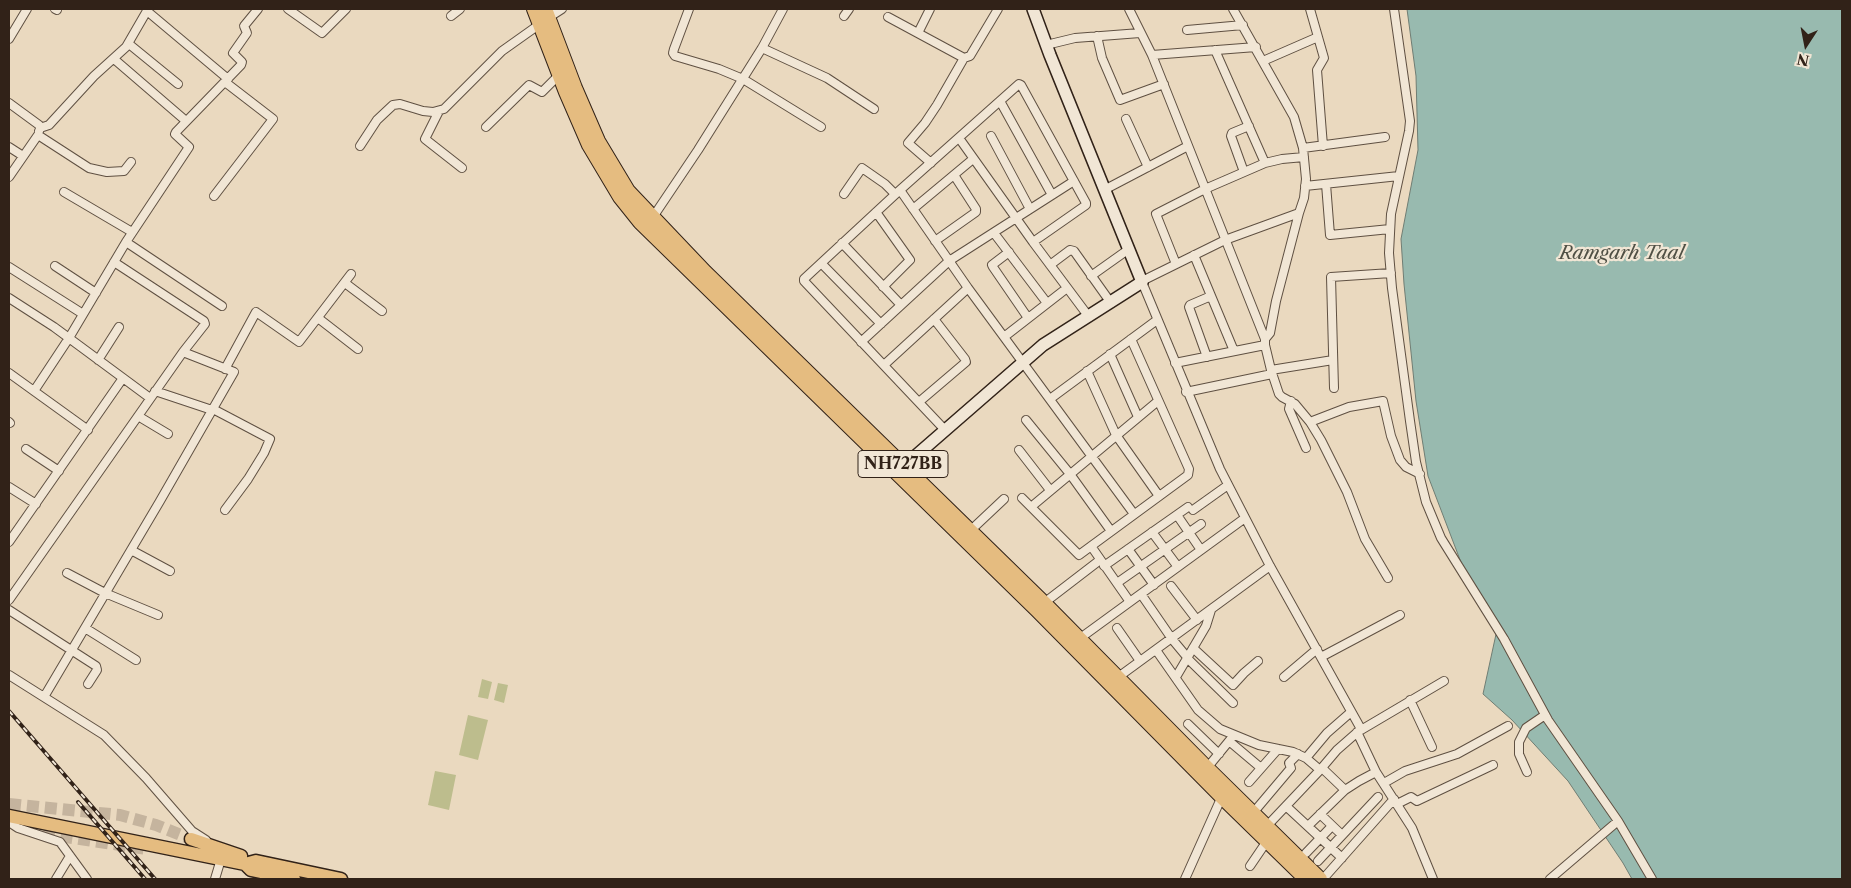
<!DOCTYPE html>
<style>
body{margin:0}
#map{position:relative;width:1851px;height:888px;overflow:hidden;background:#ead9bf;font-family:"Libre Caslon Text",serif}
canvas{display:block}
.frame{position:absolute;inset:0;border:10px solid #312218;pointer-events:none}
.north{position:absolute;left:1781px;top:20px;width:50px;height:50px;-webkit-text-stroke:4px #f1e6d5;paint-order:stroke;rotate:191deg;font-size:14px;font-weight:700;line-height:20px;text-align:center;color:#312218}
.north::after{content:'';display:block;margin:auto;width:18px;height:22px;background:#312218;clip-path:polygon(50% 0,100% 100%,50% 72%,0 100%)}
</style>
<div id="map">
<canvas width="1851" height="888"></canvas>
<div class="frame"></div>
<div class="north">N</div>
</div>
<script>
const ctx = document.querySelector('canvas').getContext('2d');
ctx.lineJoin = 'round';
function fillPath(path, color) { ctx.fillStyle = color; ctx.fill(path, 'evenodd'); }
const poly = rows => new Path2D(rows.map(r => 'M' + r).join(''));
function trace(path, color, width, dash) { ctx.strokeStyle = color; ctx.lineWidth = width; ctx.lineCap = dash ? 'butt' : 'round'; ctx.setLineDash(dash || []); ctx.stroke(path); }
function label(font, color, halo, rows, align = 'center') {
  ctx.font = font + ' "Libre Caslon Text",serif'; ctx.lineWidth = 4.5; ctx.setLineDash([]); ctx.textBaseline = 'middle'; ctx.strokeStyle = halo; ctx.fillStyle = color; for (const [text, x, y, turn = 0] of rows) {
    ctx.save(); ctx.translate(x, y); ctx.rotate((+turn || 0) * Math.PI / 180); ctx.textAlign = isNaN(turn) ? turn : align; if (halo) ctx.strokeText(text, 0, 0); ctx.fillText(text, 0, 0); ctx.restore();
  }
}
fillPath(poly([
 [482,679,492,682,488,699,478,697],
 [498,683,508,685,504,703,494,700],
 [468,715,488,720,478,760,459,755],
 [435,771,456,775,449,810,428,805]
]), '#bdbd8d');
const water = poly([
 [1407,9,1842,9,1842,879,1632,879,1623,863,1568,781,1512,720,1483,694,1498,625,1467,578,1428,476,1416,401,1404,284,1401,239,1418,150,1416,76,1407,9]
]);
fillPath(water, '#98baaf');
trace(water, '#6f7d73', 1);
trace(poly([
 [9,804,120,815,156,825,191,839],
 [26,826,66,837,147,849]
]), '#c5b49e', 12, [12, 6]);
const street = poly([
 [55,9,57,10],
 [288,9,322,33,346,9],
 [689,9,674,49,673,53,675,56,719,69,743,79,821,127],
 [1129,9,1152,55,1265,339,1265,345,1271,370,1279,394,1282,397,1295,404,1310,422,1321,440,1347,492,1365,539,1388,578],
 [1310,9,1324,58,1317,70,1323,146],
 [1394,9,1410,121,1409,131,1391,214,1389,253,1392,288,1410,421,1416,462,1426,502,1441,538,1504,639,1548,720,1618,821,1652,879],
 [147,11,228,79],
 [451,16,460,9],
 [844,16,849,9],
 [888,17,964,58,937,105,925,123,908,143,931,163],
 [548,18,562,9],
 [1187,30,1243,25],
 [918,33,930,9],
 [1097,36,1102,58,1120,100,1164,84],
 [9,39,27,9],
 [129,44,178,84],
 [1046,45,1075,38,1140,33],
 [762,48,827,78,874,109],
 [1215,50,1265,163],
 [1152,55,1256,47],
 [964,58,970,56,998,9],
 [114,59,186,121],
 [1263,61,1318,37],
 [1000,101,1052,195],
 [9,103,39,125,41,127,39,131],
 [439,111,425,139,462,168],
 [1126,119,1148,167],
 [486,127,529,85,542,92,559,75],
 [40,128,49,125,94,76,126,47,148,9],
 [991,136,1030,209],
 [959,138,1033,242,1089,317],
 [360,146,377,120,393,105,400,104,423,111,433,112,444,109,502,51,540,24],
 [9,147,23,156],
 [1303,148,1385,137],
 [1244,172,1231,136,1232,133,1249,126],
 [9,177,38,135,89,168,107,172,124,171,131,162],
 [1326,184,1330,235,1390,229],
 [1305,186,1399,176],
 [900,190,968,288,1134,514],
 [1104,190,1188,146],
 [64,192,132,232],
 [844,194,862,168,885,184,895,194],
 [214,196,273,119,225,82],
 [913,209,973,159],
 [876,212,910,260,883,287],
 [653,217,698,150,762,48,783,9],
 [994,233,1047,303],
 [935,241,976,212,976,209,954,175],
 [126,242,222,306],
 [842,243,901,305],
 [1009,252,992,265,993,267,1028,318],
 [1194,255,1234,351],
 [821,263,881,324],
 [1176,264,1156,214,1205,189,1265,163,1282,159,1304,157],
 [1050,265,1070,250,1074,251,1111,303],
 [55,266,96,293],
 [9,267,83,314],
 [1091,276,1129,249],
 [1142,281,1225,240,1299,213,1304,198,1306,179,1303,148,1294,117,1233,9],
 [1142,282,1220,469,1270,566,1361,729,1337,750,1320,770,1266,827],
 [345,283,382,311],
 [9,298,54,327,150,398],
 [318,318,358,349],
 [1004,337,1067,288],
 [1265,339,1270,333,1276,301,1299,213],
 [861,342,949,261,1074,181],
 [1110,354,1138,417],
 [1207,357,1189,307,1190,305,1211,296],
 [98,360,119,327],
 [1175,363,1265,345],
 [884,365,968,288],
 [225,369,256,312,299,342,351,274],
 [1271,370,1333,360],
 [1087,371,1116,435,1159,496],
 [9,373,88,430],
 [1334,388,1331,277,1391,273],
 [34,391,69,338,126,242,189,147,175,134,176,132,241,65,242,62,233,53,247,33,244,26,258,9],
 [155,391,212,410],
 [1186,392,1272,374],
 [1050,399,1157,320],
 [1291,401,1289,409,1306,448],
 [919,402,966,362,965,359,934,319],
 [213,409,270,439,264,453,248,479,225,510],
 [138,416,168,434],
 [1026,420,1070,474,1111,531],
 [9,422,10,423],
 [1310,422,1349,407,1383,401,1391,436,1400,460,1406,467,1420,474],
 [945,430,804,281,804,279,900,190,1019,84,1021,85,1086,203,1086,205,1033,242],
 [26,449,59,471],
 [1019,450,1050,490],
 [9,487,36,504],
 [1022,498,1079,555,1188,475,1189,469,1131,339],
 [1031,507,1158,401],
 [1193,510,1228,485],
 [1177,515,1201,550],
 [970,531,1004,499],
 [1152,532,1178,567],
 [9,542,123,378],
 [1091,546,1130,602],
 [1128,549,1154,585],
 [131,550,170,571],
 [1104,566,1188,507],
 [67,573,105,593,158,615],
 [1117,583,1201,524],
 [1171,586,1197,620],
 [1141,594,1172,639,1187,657],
 [9,600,183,352,205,324,204,321,114,262],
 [1044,603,1100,560],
 [9,610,96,666,97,670,88,684],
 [85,628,136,660],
 [1117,628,1140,661],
 [1079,639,1245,518],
 [1193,648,1233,685,1244,673,1258,661],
 [1156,650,1198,710,1220,729,1259,745,1293,752,1306,758,1320,770],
 [1321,657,1400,615],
 [1187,658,1233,703],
 [9,675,104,735,146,778,192,831,206,840],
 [1176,677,1206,626,1211,610],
 [1284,677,1317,649],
 [1117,678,1270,566],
 [44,697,160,501,234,372,183,352],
 [1410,700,1432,747],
 [1188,724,1219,754],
 [1361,730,1444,681],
 [1357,732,1376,772,1412,828,1433,879],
 [1229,741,1261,768],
 [1306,758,1327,733,1351,712],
 [1207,768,1234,735],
 [1322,768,1345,790],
 [1527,772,1519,754,1519,742,1526,728,1545,715],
 [1249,782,1278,749],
 [1384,783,1405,771,1457,754,1508,726],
 [1397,804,1411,797,1417,801,1493,765],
 [1287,807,1342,858],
 [1253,813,1291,768,1289,763,1298,754],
 [1320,814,1342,835],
 [9,822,18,828,60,842,87,879],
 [1308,826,1345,790,1359,781,1376,772],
 [1306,853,1332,826],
 [1318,861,1378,797],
 [1250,866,1267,841],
 [56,879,70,856],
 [215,879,221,859],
 [1185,879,1223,794],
 [1323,879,1394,799],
 [1550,879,1618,821]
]);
const secondary = poly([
 [904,466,1043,345,1142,282,1050,55,1033,9]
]);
const primary = poly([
 [9,816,245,864,251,870,294,879],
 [191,839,241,856],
 [245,864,256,861,341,879]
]);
const highway = poly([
 [534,9,566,92,589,145,620,197,640,222,1037,610,1221,796,1306,879],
 [545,9,575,88,598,141,628,191,705,272,1044,603,1207,768,1320,879]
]);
trace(street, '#5f5042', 10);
trace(secondary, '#312218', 14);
trace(primary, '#312218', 15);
trace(highway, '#312218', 16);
trace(street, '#f1e6d5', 8);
trace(secondary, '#f1e6d5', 11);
trace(primary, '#e5bc80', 12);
trace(highway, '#e5bc80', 14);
const rail = poly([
 [9,711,155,879],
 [78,802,145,879]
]);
trace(rail, '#312218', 4);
trace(rail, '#f1e6d5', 2, [5.5]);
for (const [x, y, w] of [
 [903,464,90]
]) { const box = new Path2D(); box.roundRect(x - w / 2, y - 13.5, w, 27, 4); ctx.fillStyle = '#f1e6d5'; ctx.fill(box); trace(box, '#312218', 1); }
label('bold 16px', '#312218', null, [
 ["NH727BB",903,464]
]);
label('italic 19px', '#505045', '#f1e6d5', [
 ["Ramgarh Taal",1622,254]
]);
</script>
